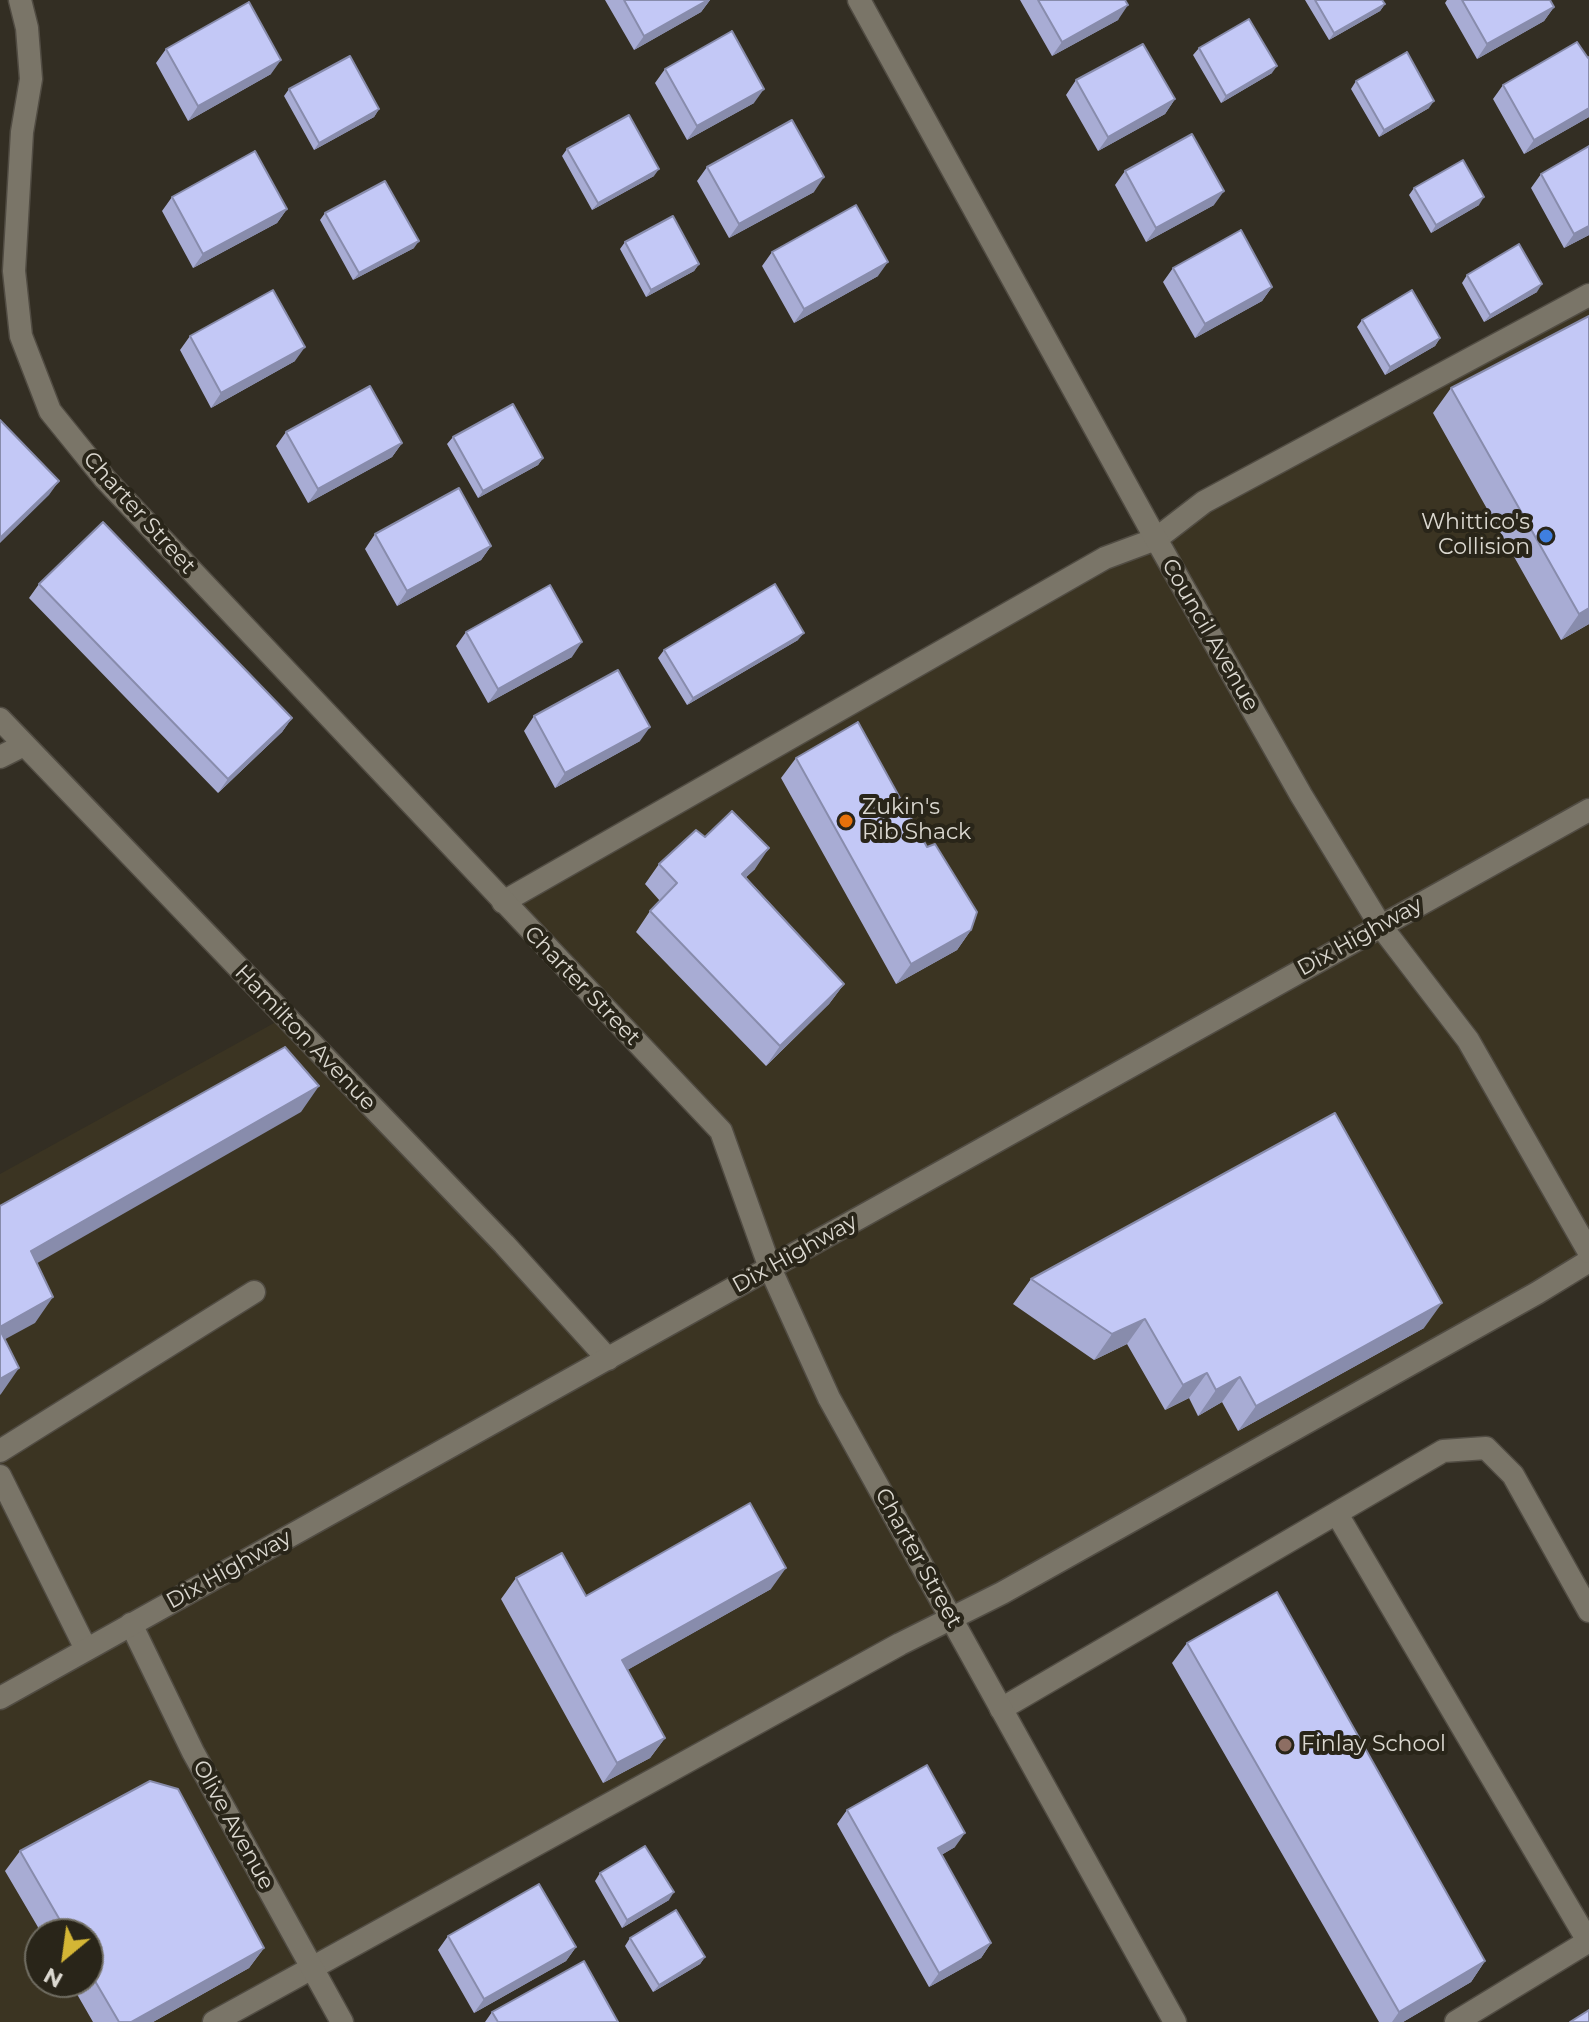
<!DOCTYPE html>
<style>
body{margin:0}
#map{position:relative;width:1589px;height:2022px;overflow:hidden;background:#332e23;font-family:Montserrat,sans-serif}
canvas{display:block}
.north{position:absolute;left:24px;top:1918px;width:80px;height:80px;box-sizing:border-box;background:#292519;border:2px solid #706d62;border-radius:50%;rotate:209deg;font-size:22px;font-weight:700;line-height:32px;text-align:center;color:#dbd8d0}
.north::after{content:'';display:block;margin:auto;width:28px;height:36px;background:#d4b635;clip-path:polygon(50% 0,100% 100%,50% 72%,0 100%)}
</style>
<div id="map">
<canvas width="1589" height="2022"></canvas>
<div class="north">N</div>
</div>
<script>
const ctx = document.querySelector('canvas').getContext('2d');
ctx.lineJoin = 'round';
function fillPath(path, color) { ctx.fillStyle = color; ctx.fill(path, 'evenodd'); }
const poly = rows => new Path2D(rows.map(r => 'M' + r).join(''));
function trace(path, color, width, dash) { ctx.strokeStyle = color; ctx.lineWidth = width; ctx.lineCap = dash ? 'butt' : 'round'; ctx.setLineDash(dash || []); ctx.stroke(path); }
function label(font, color, halo, rows, align = 'center') {
  ctx.font = font + ' Montserrat,sans-serif'; ctx.lineWidth = 8; ctx.setLineDash([]); ctx.textBaseline = 'middle'; ctx.strokeStyle = halo; ctx.fillStyle = color; for (const [text, x, y, turn = 0] of rows) {
    ctx.save(); ctx.translate(x, y); ctx.rotate((+turn || 0) * Math.PI / 180); ctx.textAlign = isNaN(turn) ? turn : align; if (halo) ctx.strokeText(text, 0, 0); ctx.fillText(text, 0, 0); ctx.restore();
  }
}
fillPath(poly([
 [1589,295,1589,1261,214,2022,0,2022,0,1174,285,1017,608,1359,770,1268,721,1131,503,902],
 [40,1934,88,1934,88,1982,40,1982]
]), '#3b3422');
const service = poly([
 [503,902,1105,558,1156,539,1204,502,1589,295],
 [0,1451,254,1292],
 [0,1476,86,1649],
 [1337,1514,1588,1941],
 [1001,1709,1443,1451,1486,1448,1513,1475,1589,1611],
 [214,2022,900,1644,1002,1593,1537,1293,1589,1261],
 [1456,2022,1589,1941]
]);
const minor = poly([
 [20,0,27,28,31,79,22,132,14,271,21,336,50,411,105,479,721,1131,770,1268,829,1398,1175,2022],
 [859,0,1156,539,1301,795,1380,925,1468,1040,1589,1252],
 [0,719,504,1244,608,1359],
 [0,757,24,745],
 [131,1624,193,1752,342,2022]
]);
const secondary = poly([
 [0,1698,1589,810]
]);
trace(service, '#514c43', 25);
trace(minor, '#514c43', 25);
trace(secondary, '#514c43', 25);
trace(service, '#7a7568', 22);
trace(minor, '#7a7568', 22);
trace(secondary, '#7a7568', 22);
fillPath(poly([
 [605,0,710,0,701,12,634,50],
 [1020,0,1125,0,1118,20,1052,56],
 [1305,0,1382,0,1385,4,1380,11,1329,40],
 [1447,0,1550,0,1554,7,1544,21,1477,59,1445,3],
 [1199,48,1272,73,1221,103,1193,55],
 [166,49,271,74,188,121,156,63],
 [1589,57,1589,117,1524,154,1493,99,1503,85],
 [665,69,754,103,687,140,655,83],
 [1076,80,1175,99,1165,114,1098,151,1066,95],
 [1356,81,1429,108,1379,137,1351,89],
 [289,89,379,109,374,117,314,150,284,96],
 [1589,146,1589,235,1564,248,1531,188,1541,174],
 [567,149,654,176,592,210,562,156],
 [707,167,814,192,729,238,697,181],
 [1125,171,1214,205,1146,242,1115,185],
 [1414,188,1479,205,1431,233,1409,195],
 [172,197,287,209,277,223,193,268,162,211],
 [325,213,414,248,353,280,320,220],
 [625,242,699,264,694,271,646,297,620,249],
 [772,252,878,276,794,323,762,266],
 [1173,268,1272,287,1262,301,1195,338,1163,282],
 [1467,275,1537,292,1484,322,1462,283],
 [1362,320,1440,338,1435,346,1385,375,1357,327],
 [190,336,295,361,211,408,180,350],
 [1451,388,1589,624,1561,640,1433,413],
 [286,432,402,443,392,457,308,503,276,446],
 [453,437,543,458,538,465,478,498,447,444],
 [375,534,491,546,481,560,397,606,365,549],
 [39,584,292,718,282,732,218,793,29,598],
 [466,632,572,657,488,703,456,646],
 [798,640,687,705,658,658,664,650],
 [534,716,640,741,555,788,524,731],
 [796,758,927,847,971,930,957,950,896,984,781,778],
 [705,837,755,869,746,877,844,984,829,1004,766,1066,636,932,650,911,660,901,645,884,659,864],
 [1031,1279,1424,1328,1238,1431,1222,1402,1198,1416,1189,1398,1165,1410,1127,1344,1094,1360,1013,1304],
 [516,1578,586,1596,771,1589,627,1670,665,1738,650,1758,603,1783,501,1599],
 [1187,1643,1485,1961,1471,1982,1403,2022,1379,2022,1172,1663],
 [847,1810,955,1847,941,1855,991,1943,981,1958,929,1987,837,1824],
 [20,1851,264,1948,249,1968,153,2022,93,2022,70,1982,88,1982,88,1934,42,1934,5,1871],
 [600,1873,669,1900,622,1928,595,1881],
 [448,1936,576,1947,566,1961,474,2013,438,1950],
 [630,1938,705,1957,700,1964,653,1992,625,1946],
 [492,2012,618,2022,485,2022]
]), '#a8acd4');
fillPath(poly([
 [708,0,710,0,701,12,634,50,644,36],
 [1385,4,1380,11,1329,40,1334,33],
 [1128,5,1118,20,1052,56,1062,42],
 [1554,7,1544,21,1477,59,1487,44],
 [281,60,271,74,188,121,198,106],
 [1277,66,1272,73,1221,103,1226,96],
 [764,89,754,103,687,140,697,126],
 [1175,99,1165,114,1098,151,1108,137],
 [1434,101,1429,108,1379,137,1384,130],
 [1589,108,1589,117,1524,154,1534,140],
 [379,109,374,117,314,150,319,143],
 [659,169,654,176,592,210,598,203],
 [824,177,814,192,729,238,739,224],
 [1224,191,1214,205,1146,242,1156,228],
 [1484,197,1479,205,1431,233,1436,225],
 [287,209,277,223,193,268,203,254],
 [1589,226,1589,235,1564,248,1574,234],
 [419,241,414,248,353,280,359,273],
 [888,262,878,276,794,323,804,309],
 [699,264,694,271,646,297,651,290],
 [1542,284,1537,292,1484,322,1490,315],
 [1272,287,1262,301,1195,338,1205,324],
 [1440,338,1435,346,1385,375,1390,367],
 [305,347,295,361,211,408,221,393],
 [402,443,392,457,308,503,318,489],
 [543,458,538,465,478,498,483,491],
 [59,481,49,495,0,543,0,538],
 [491,546,481,560,397,606,407,591],
 [1589,608,1589,624,1561,640,1579,614],
 [804,633,798,640,687,705,693,698],
 [582,642,572,657,488,703,498,689],
 [292,718,282,732,218,793,228,779],
 [650,727,640,741,555,788,565,773],
 [769,848,755,869,728,894,742,874],
 [971,930,957,950,896,984,911,964],
 [844,984,829,1004,766,1066,780,1046],
 [319,1086,301,1112,13,1277,31,1251],
 [53,1297,35,1323,0,1342,0,1327],
 [1442,1303,1424,1328,1238,1431,1256,1406],
 [1145,1319,1127,1344,1094,1360,1112,1334],
 [19,1368,1,1394,0,1395,0,1379],
 [1207,1373,1189,1398,1165,1410,1183,1385],
 [1240,1377,1222,1402,1198,1416,1216,1390],
 [786,1568,771,1589,608,1681,622,1660],
 [665,1738,650,1758,603,1783,617,1763],
 [965,1833,955,1847,928,1863,938,1848],
 [674,1892,669,1900,622,1928,627,1920],
 [991,1943,981,1958,929,1987,939,1973],
 [576,1947,566,1961,474,2013,484,1999],
 [264,1948,249,1968,153,2022,131,2022],
 [705,1957,700,1964,653,1992,659,1985],
 [1485,1961,1471,1982,1403,2022,1392,2022,1399,2012]
]), '#888cac');
const building = poly([
 [624,0,708,0,644,36,624,0],
 [1038,0,1125,0,1128,5,1062,42,1038,0],
 [1315,0,1382,0,1385,4,1334,33,1315,0],
 [1462,0,1550,0,1554,7,1487,44,1462,0],
 [249,2,281,60,198,106,166,49,249,2],
 [1249,19,1277,66,1226,96,1199,48,1249,19],
 [732,31,764,89,697,126,665,69,732,31],
 [1577,42,1588,58,1589,57,1589,108,1534,140,1503,85,1577,42],
 [1143,44,1175,99,1108,137,1076,80,1143,44],
 [1407,52,1434,101,1384,130,1356,81,1407,52],
 [350,56,379,109,319,143,289,89,350,56],
 [629,115,659,169,598,203,567,149,629,115],
 [792,120,824,177,739,224,707,167,792,120],
 [1192,134,1224,191,1156,228,1125,171,1192,134],
 [1589,146,1589,226,1574,234,1541,174,1589,146],
 [255,151,287,209,203,254,172,197,255,151],
 [1463,160,1484,197,1436,225,1414,188,1463,160],
 [385,181,419,241,359,273,325,213,385,181],
 [856,205,888,262,804,309,772,252,856,205],
 [673,216,699,264,651,290,625,242,673,216],
 [1241,230,1272,287,1205,324,1173,268,1241,230],
 [1519,244,1542,284,1490,315,1467,275,1519,244],
 [273,290,305,347,221,393,190,336,273,290],
 [1412,290,1440,338,1390,367,1362,320,1412,290],
 [1589,316,1589,608,1579,614,1451,388,1589,316],
 [370,386,402,443,318,489,286,432,370,386],
 [513,404,543,458,483,491,453,437,513,404],
 [0,420,59,481,0,538,0,420],
 [459,488,491,546,407,591,375,534,459,488],
 [103,522,292,718,228,779,39,584,103,522],
 [775,584,804,633,693,698,664,650,775,584],
 [550,585,582,642,498,689,466,632,550,585],
 [618,670,650,727,565,773,534,716,618,670],
 [858,722,927,847,935,844,977,912,971,930,911,964,796,758,858,722],
 [732,811,769,848,742,874,844,984,780,1046,650,911,677,883,659,864,696,830,705,837,732,811],
 [285,1047,319,1086,31,1251,53,1297,0,1327,0,1206,285,1047],
 [1335,1113,1442,1303,1256,1406,1240,1377,1216,1390,1207,1373,1183,1385,1145,1319,1112,1334,1031,1279,1335,1113],
 [0,1330,19,1368,0,1379,0,1330],
 [750,1503,786,1568,622,1660,665,1738,617,1763,516,1578,562,1553,586,1596,750,1503],
 [1277,1592,1485,1961,1399,2012,1187,1643,1277,1592],
 [927,1765,965,1833,938,1848,991,1943,939,1973,847,1810,927,1765],
 [150,1781,178,1789,264,1948,131,2022,119,2022,88,1969,88,1934,68,1934,20,1851,150,1781],
 [645,1846,674,1892,627,1920,600,1873,645,1846],
 [539,1884,576,1947,484,1999,448,1936,539,1884],
 [676,1910,705,1957,659,1985,630,1938,676,1910],
 [584,1961,618,2022,498,2022,492,2012,584,1961],
 [1589,2010,1589,2022,1570,2022,1589,2010]
]);
fillPath(building, '#c3c8f6');
trace(building, '#888cac', 2);
for (const [x, y, r, color] of [
 [1546,536,8,"#3f7fe0"],
 [846,821,8,"#e8710a"],
 [1285,1745,8,"#8d6e63"]
]) { const dot = new Path2D(); dot.arc(x, y, r, 0, 2 * Math.PI); ctx.fillStyle = color; ctx.fill(dot); trace(dot, '#292519', 3); }
label('22px', '#dbd8d0', '#292519', [
 ["Charter Street",139,513,48],
 ["Council Avenue",1210,635,60],
 ["Dix Highway",1360,937,-29],
 ["Charter Street",582,986,46],
 ["Hamilton Avenue",305,1038,46],
 ["Dix Highway",795,1254,-29],
 ["Charter Street",918,1558,61],
 ["Dix Highway",229,1570,-29],
 ["Olive Avenue",233,1825,61]
]);
label('22px', '#dbd8d0', '#292519', [
 ["Whittico's",1530,523,"right"],
 ["Collision",1530,548,"right"],
 ["Zukin's",862,808],
 ["Rib Shack",862,833],
 ["Finlay School",1301,1745]
], 'left');
</script>
